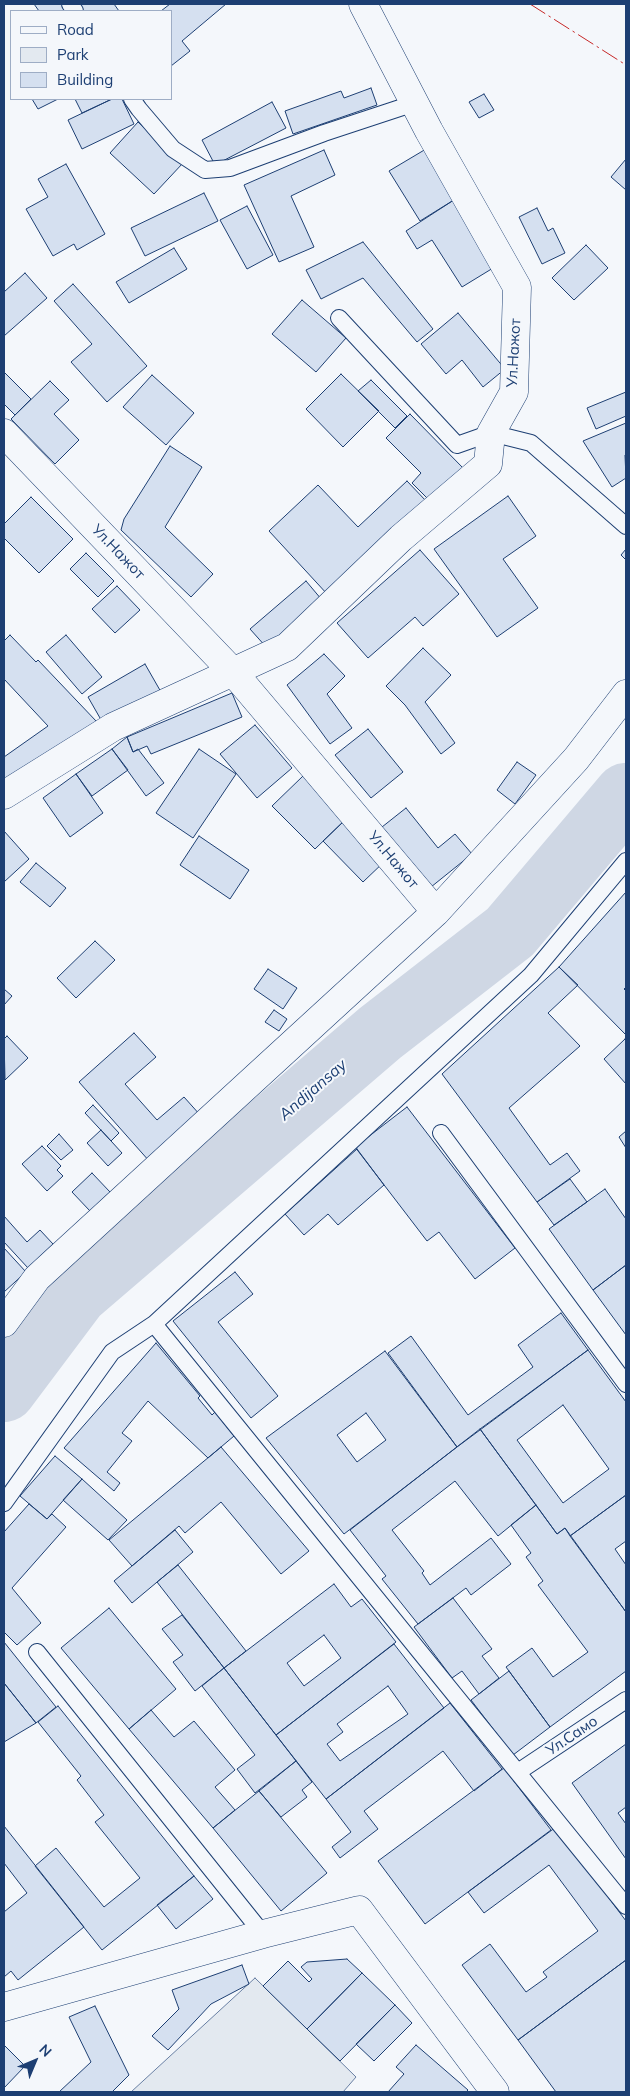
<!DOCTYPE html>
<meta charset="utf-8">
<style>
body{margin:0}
#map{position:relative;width:630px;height:2096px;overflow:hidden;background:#f4f7fb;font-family:Mulish,sans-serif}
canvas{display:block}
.frame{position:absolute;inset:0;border:5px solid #1d3f73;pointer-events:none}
.legend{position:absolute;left:10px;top:10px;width:162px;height:90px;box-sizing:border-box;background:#f4f7fb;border:1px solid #9eadc5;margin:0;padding:6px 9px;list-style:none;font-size:15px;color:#1d3f73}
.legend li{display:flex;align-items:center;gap:10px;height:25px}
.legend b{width:25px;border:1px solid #9eadc5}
.north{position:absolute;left:10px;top:2036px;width:50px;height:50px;-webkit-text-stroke:4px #f4f7fb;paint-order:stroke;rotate:45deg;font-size:14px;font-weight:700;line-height:20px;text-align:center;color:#1d3f73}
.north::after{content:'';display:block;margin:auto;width:18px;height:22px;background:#1d3f73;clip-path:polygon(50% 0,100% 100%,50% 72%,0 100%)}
</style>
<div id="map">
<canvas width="630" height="2096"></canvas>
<div class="frame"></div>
<ul class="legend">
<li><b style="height:6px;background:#f4f7fb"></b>Road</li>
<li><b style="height:14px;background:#e3e9f0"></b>Park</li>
<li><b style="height:14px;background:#d5e0f0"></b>Building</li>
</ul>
<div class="north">N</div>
</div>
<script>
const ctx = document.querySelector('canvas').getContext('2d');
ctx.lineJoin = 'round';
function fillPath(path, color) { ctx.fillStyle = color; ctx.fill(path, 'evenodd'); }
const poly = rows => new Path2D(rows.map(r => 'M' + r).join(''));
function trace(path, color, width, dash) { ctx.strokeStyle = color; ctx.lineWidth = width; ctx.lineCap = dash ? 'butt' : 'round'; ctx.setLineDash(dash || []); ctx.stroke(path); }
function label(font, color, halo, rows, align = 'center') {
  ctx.font = font + ' Mulish,sans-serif'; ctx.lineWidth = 4; ctx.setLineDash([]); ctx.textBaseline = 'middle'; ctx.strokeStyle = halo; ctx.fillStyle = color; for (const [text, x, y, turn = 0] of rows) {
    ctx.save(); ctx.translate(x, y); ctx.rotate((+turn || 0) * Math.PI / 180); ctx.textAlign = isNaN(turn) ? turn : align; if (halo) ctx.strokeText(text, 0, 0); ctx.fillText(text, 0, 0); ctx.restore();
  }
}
const green = poly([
 [255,1978,356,2077,343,2092,131,2092,255,1978]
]);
fillPath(green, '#e3e9f0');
trace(green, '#687fa3', 1);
trace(poly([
 [4,1390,76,1294,380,1033,510,932,626,795]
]), '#cfd7e4', 64);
const building = poly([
 [34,4,64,4,69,11,39,11,34,4],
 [78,4,114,4,119,11,83,11,78,4],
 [170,4,226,4,182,41,190,51,171,66,171,11,161,11,170,4],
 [371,88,377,105,293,134,285,111,341,91,344,98,371,88],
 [484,94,494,110,479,118,469,102,484,94],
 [32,99,58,99,38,109,32,99],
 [75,99,112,99,82,113,75,99],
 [112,99,122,99,134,124,82,149,68,120,112,99],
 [272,102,286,128,215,165,202,140,272,102],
 [138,122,183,163,154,194,110,153,138,122],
 [426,149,457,198,420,221,389,171,426,149],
 [324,150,335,175,291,196,314,247,279,262,244,185,324,150],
 [626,159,626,190,611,177,626,159],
 [66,164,105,234,77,250,74,244,53,256,26,209,48,197,38,179,66,164],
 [204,193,218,221,145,256,131,228,204,193],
 [457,198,498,265,462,287,432,240,417,249,406,231,457,198],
 [247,206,273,255,247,269,220,220,247,206],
 [537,208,548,231,553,228,565,253,542,264,519,217,537,208],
 [363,242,433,329,417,342,363,278,321,299,306,270,363,242],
 [586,245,608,268,574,300,552,278,586,245],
 [174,248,187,269,129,303,116,282,174,248],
 [25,273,47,298,4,336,4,292,25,273],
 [73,284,147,366,107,402,71,362,92,344,54,301,73,284],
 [302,300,346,338,316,372,272,334,302,300],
 [458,313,505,369,483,387,462,360,446,374,421,344,458,313],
 [4,372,31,399,15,415,4,404,4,372],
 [341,374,379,411,343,447,306,409,341,374],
 [152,375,194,413,166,445,123,407,152,375],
 [371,380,407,416,395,428,358,391,371,380],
 [50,381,69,400,54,414,79,440,55,464,11,419,50,381],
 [626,392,626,416,596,429,587,408,626,392],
 [410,414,464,469,431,502,412,483,421,473,386,438,410,414],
 [626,423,626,454,625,455,626,478,612,487,583,441,626,423],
 [170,446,202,467,165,527,213,574,191,597,121,530,124,519,170,446],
 [407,481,427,502,328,595,269,531,318,485,358,527,407,481],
 [508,496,536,536,503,559,538,608,497,637,434,549,508,496],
 [31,497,73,539,39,573,4,538,4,524,31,497],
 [626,549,626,560,621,555,626,549],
 [420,550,459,594,423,626,415,617,368,658,337,623,420,550],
 [86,553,114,581,98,597,70,569,86,553],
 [306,581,322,600,267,648,250,629,306,581],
 [117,586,140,610,115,633,92,609,117,586],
 [10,635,36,662,38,660,97,722,4,788,4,757,48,726,4,679,4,641,10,635],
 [66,635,102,677,82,694,46,652,66,635],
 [423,648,451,675,425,702,455,743,441,754,405,705,386,686,423,648],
 [324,654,345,676,327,694,352,728,330,744,287,685,324,654],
 [145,664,161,692,104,725,88,697,145,664],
 [232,693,242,717,151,754,147,746,133,752,127,737,232,693],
 [255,725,292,768,257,798,220,754,255,725],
 [368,729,403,772,371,798,335,755,368,729],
 [127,737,133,752,138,749,164,783,146,796,112,749,127,737],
 [112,749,128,770,92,796,76,774,112,749],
 [199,749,236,774,193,838,156,813,199,749],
 [517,762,536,775,515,804,497,790,517,762],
 [76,774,103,813,70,837,43,798,76,774],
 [303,776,345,820,315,849,272,806,303,776],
 [406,808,438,848,455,834,472,854,431,887,382,827,406,808],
 [345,820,386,860,363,882,323,841,345,820],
 [4,831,29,859,4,882,4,831],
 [199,836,249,870,230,899,180,865,199,836],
 [36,863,66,888,50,907,20,882,36,863],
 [626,892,626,987,624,989,626,991,626,1035,559,967,626,892],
 [95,941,115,960,76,998,57,978,95,941],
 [559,967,578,985,548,1013,580,1046,509,1108,550,1165,567,1153,580,1171,537,1202,442,1074,559,967],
 [268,969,297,988,283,1009,254,989,268,969],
 [4,989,12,996,4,1005,4,989],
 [274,1010,287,1019,279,1031,265,1022,274,1010],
 [134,1033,156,1057,125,1084,157,1120,184,1097,201,1116,150,1162,79,1082,134,1033],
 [7,1036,28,1058,5,1080,4,1039,7,1036],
 [625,1039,626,1041,626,1084,604,1059,625,1039],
 [93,1105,119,1133,111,1141,85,1113,93,1105],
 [407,1107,515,1248,475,1279,439,1232,427,1241,355,1147,407,1107],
 [101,1130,122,1153,108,1166,87,1143,101,1130],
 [626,1131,626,1148,619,1137,626,1131],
 [59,1134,73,1150,61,1160,47,1146,59,1134],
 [42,1146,61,1166,57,1170,63,1176,47,1191,22,1164,42,1146],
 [357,1149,384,1185,338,1225,328,1214,304,1235,285,1214,357,1149],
 [92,1173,110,1192,90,1211,72,1192,92,1173],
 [570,1179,587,1202,554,1225,537,1202,570,1179],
 [605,1189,626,1219,626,1265,593,1290,549,1229,605,1189],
 [4,1216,27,1242,40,1230,53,1244,28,1268,4,1242,4,1216],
 [4,1248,26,1272,4,1292,4,1248],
 [626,1265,626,1335,593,1290,626,1265],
 [235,1272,253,1294,218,1322,278,1396,251,1418,173,1321,235,1272],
 [561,1313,588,1350,457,1447,388,1353,411,1336,468,1415,533,1367,518,1345,561,1313],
 [156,1343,200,1396,198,1398,212,1415,215,1412,234,1436,208,1458,148,1401,122,1433,132,1441,107,1472,120,1483,114,1491,64,1448,156,1343],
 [588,1350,626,1402,626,1495,570,1536,565,1528,557,1534,480,1429,588,1350],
 [563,1405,609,1469,563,1503,517,1440,563,1405],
 [385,1351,457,1447,344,1534,266,1438,385,1351],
 [366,1413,386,1440,357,1462,337,1435,366,1413],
 [480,1429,536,1505,498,1536,455,1481,392,1530,424,1571,422,1573,430,1585,491,1538,511,1564,471,1595,466,1588,418,1624,382,1579,386,1576,350,1530,480,1429],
 [221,1447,309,1551,281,1574,221,1502,185,1533,179,1526,132,1566,109,1540,221,1447],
 [55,1456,82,1479,47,1519,20,1496,55,1456],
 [82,1479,127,1520,108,1540,63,1500,82,1479],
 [626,1495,626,1541,615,1549,626,1565,626,1612,570,1536,626,1495],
 [29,1504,47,1519,52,1514,66,1527,12,1588,41,1623,17,1645,4,1632,4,1532,29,1504],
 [536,1505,557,1534,565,1528,626,1612,626,1671,550,1727,506,1667,532,1648,553,1677,588,1652,538,1585,543,1581,526,1557,531,1553,511,1525,536,1505],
 [175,1530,193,1552,132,1603,114,1581,175,1530],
 [178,1565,246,1651,224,1668,157,1582,178,1565],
 [334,1584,351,1607,362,1599,396,1642,276,1735,224,1668,334,1584],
 [324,1635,341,1658,304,1686,287,1663,324,1635],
 [453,1598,492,1649,482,1656,499,1678,479,1694,462,1671,452,1678,414,1627,453,1598],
 [109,1608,176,1689,129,1729,61,1648,109,1608],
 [182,1615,224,1668,195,1691,173,1662,183,1655,162,1629,182,1615],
 [4,1642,56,1707,36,1723,4,1683,4,1642],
 [394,1644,444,1708,326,1799,276,1735,394,1644],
 [388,1686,408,1714,340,1761,327,1744,343,1732,337,1724,388,1686],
 [224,1668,296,1761,255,1793,237,1769,255,1755,202,1686,224,1668],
 [509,1671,550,1727,513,1755,471,1700,509,1671],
 [4,1683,36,1723,4,1742,4,1683],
 [450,1703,502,1769,474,1791,443,1751,364,1811,378,1829,340,1858,332,1847,351,1832,326,1799,450,1703],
 [58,1706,194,1876,102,1950,35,1866,56,1848,104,1907,140,1878,95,1822,104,1815,77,1780,81,1776,38,1722,58,1706],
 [151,1710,174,1737,194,1721,235,1770,215,1787,235,1810,213,1828,129,1729,151,1710],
 [626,1744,626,1807,618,1813,626,1824,626,1859,572,1783,626,1744],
 [296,1761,312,1782,302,1790,307,1797,281,1817,259,1791,296,1761],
 [504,1768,551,1830,425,1924,378,1861,504,1768],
 [259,1791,327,1873,281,1911,213,1828,259,1791],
 [4,1826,84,1927,18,1980,11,1971,4,1977,4,1912,27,1893,4,1863,4,1826],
 [556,1827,626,1921,626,1960,518,2040,462,1965,490,1944,526,1992,547,1977,543,1972,598,1931,549,1865,484,1913,468,1892,556,1827],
 [194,1876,213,1899,176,1929,157,1905,194,1876],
 [347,1959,362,1973,307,2029,263,1986,288,1961,309,1982,312,1979,301,1967,307,1962,347,1959],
 [626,1960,626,2092,556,2092,518,2040,626,1960],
 [242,1965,249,1984,211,2004,168,2050,152,2036,179,2009,172,1990,242,1965],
 [362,1973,395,2005,340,2061,307,2029,362,1973],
 [395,2005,412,2023,374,2061,356,2044,395,2005],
 [95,2006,129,2075,112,2092,59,2092,91,2062,69,2017,95,2006],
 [4,2045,25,2066,4,2088,4,2045],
 [416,2045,468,2090,466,2092,388,2092,404,2074,396,2067,416,2045]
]);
fillPath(building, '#d5e0f0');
trace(building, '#1d3f73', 1);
const lane = poly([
 [70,4,75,11],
 [132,99,139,109,173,149,205,170,230,168,324,133,415,103],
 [339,318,457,445,491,433,531,443,626,526],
 [441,1133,626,1384],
 [154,1324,626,1906],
 [4,1503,112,1352,154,1324,531,975,626,861],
 [37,1652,263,1934],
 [518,1772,626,1700]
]);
const street = poly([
 [4,433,233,672,436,912],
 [4,795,113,727,287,647,401,538,488,464,491,433,514,392,517,287,429,131,363,4],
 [4,1323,37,1278,436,912,576,759,626,694],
 [4,2007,263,1934,359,1910,495,2092]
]);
trace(lane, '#1d3f73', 18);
trace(street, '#1d3f73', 29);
trace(lane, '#f4f7fb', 16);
trace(street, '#f4f7fb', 28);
trace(poly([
 [530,4,626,65]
]), '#c62828', 1, [18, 4, 2.5, 4]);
label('15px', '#1d3f73', '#f4f7fb', [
 ["Ул.Нажот",514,353,-87],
 ["Ул.Нажот",118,552,46],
 ["Ул.Нажот",393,860,50],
 ["Ул.Само",572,1736,-34]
]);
label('italic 16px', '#1d3f73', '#f4f7fb', [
 ["Andijansay",313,1090,-41]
]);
</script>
